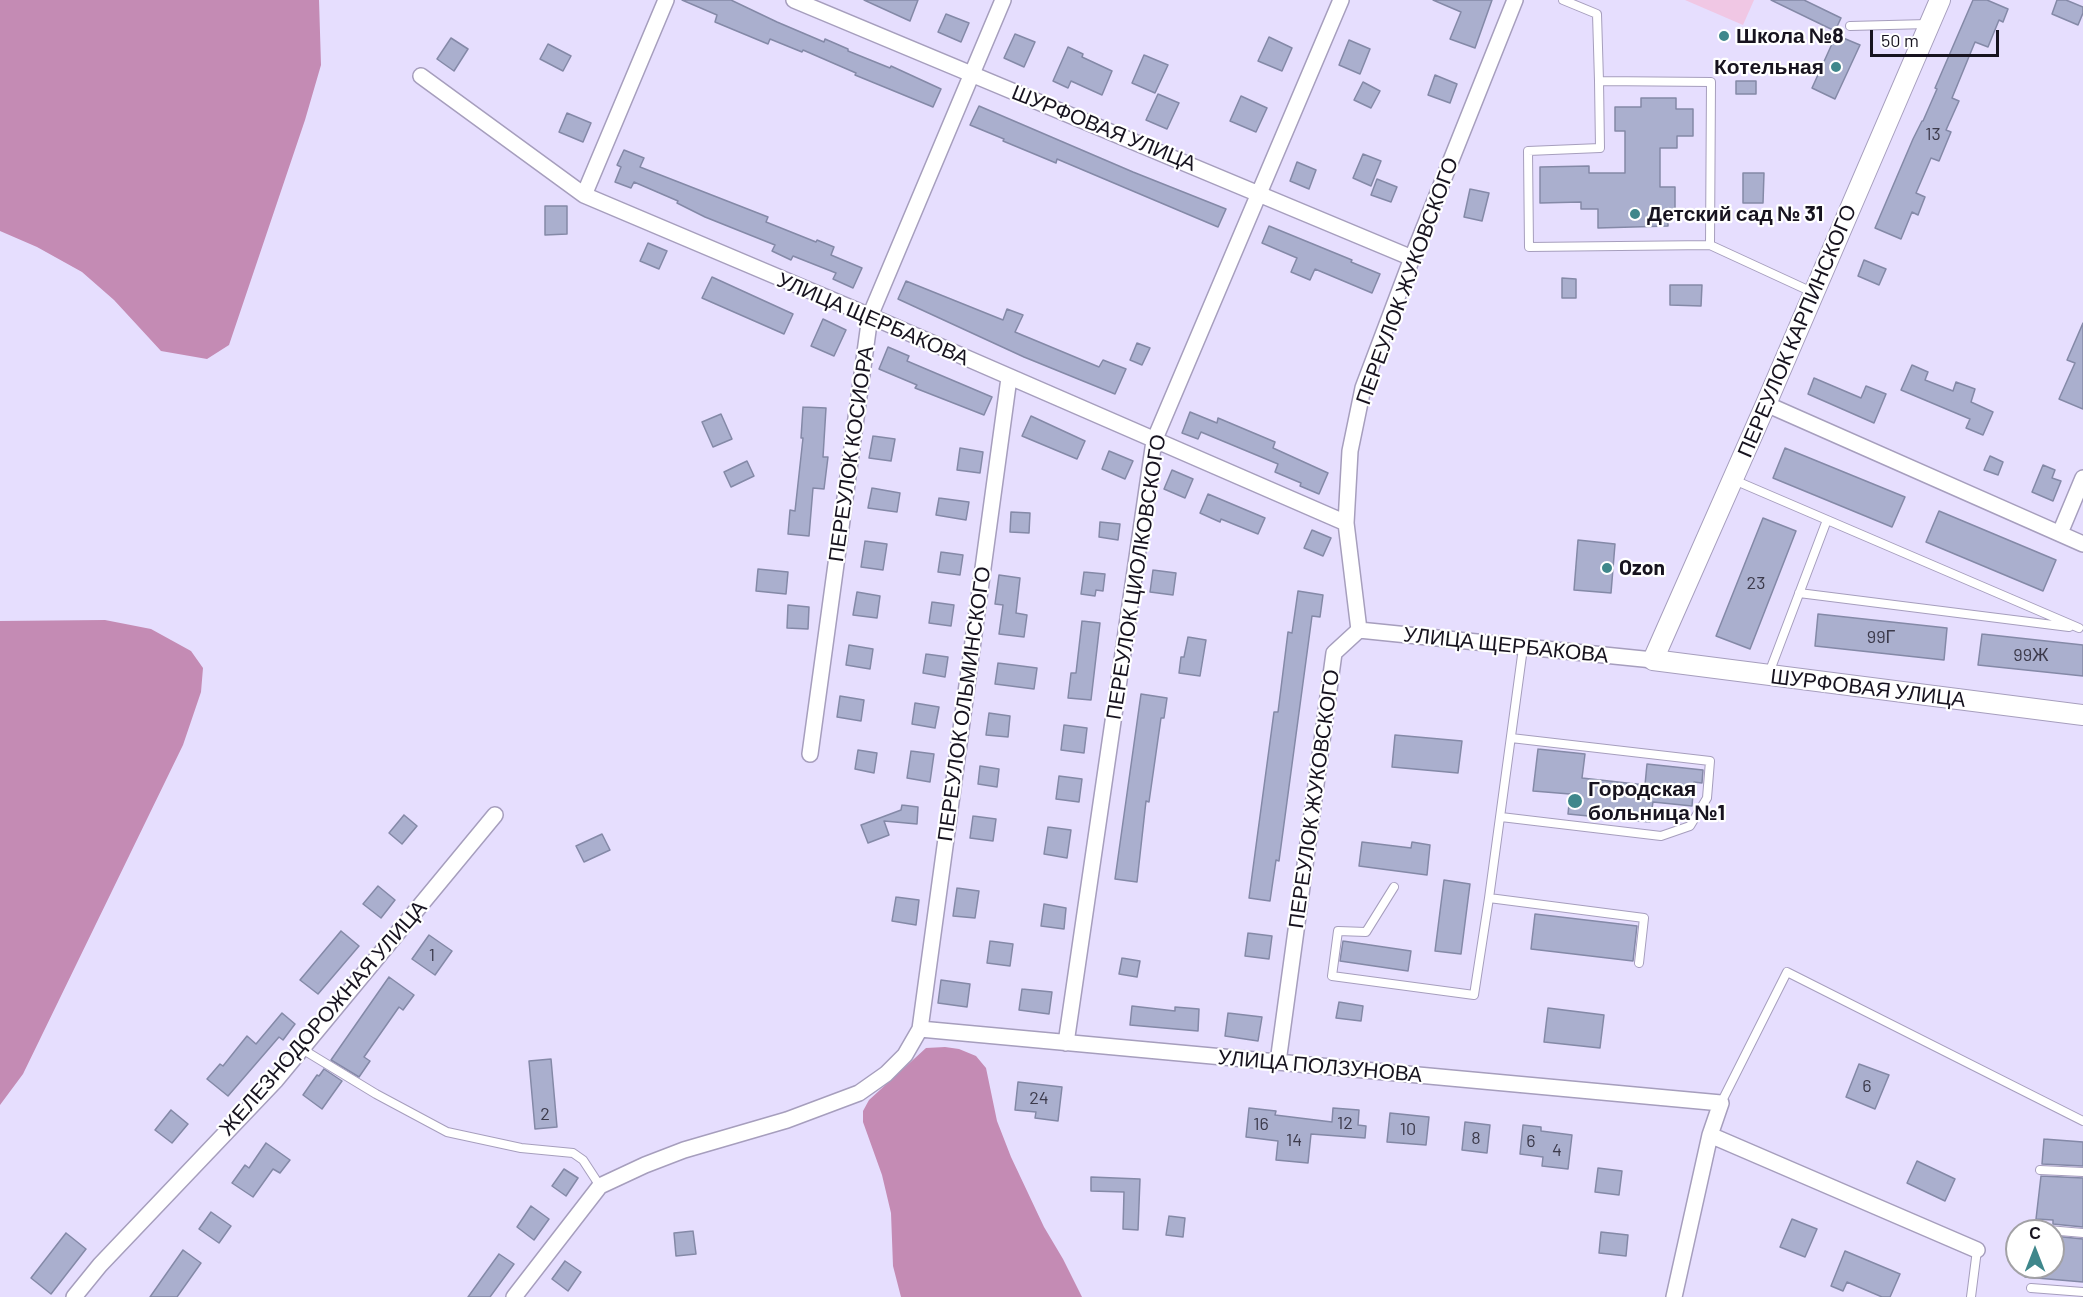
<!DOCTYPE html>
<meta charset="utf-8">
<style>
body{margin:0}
#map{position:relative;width:2083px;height:1297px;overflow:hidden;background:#e6defe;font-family:Barlow,sans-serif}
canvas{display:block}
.north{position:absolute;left:2005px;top:1219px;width:60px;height:60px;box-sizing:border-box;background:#fff;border:2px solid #a2a1a5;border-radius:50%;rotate:0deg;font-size:16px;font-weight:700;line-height:24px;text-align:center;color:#17131f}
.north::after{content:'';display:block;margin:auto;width:21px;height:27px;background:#3f878b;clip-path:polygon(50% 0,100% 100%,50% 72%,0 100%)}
.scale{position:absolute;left:1870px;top:30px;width:129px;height:27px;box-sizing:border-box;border:3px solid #17131f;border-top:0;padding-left:8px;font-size:18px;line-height:21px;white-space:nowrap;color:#17131f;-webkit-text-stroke:4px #fff;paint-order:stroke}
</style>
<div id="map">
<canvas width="2083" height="1297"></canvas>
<div class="north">С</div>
<div class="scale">50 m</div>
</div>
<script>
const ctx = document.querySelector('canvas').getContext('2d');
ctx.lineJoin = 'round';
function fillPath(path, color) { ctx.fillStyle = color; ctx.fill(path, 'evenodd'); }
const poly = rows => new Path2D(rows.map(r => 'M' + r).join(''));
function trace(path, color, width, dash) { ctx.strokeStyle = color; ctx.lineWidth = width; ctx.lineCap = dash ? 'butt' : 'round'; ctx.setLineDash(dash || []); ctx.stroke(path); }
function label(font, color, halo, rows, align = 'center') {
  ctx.font = font + ' Barlow,sans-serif'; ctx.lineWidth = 4.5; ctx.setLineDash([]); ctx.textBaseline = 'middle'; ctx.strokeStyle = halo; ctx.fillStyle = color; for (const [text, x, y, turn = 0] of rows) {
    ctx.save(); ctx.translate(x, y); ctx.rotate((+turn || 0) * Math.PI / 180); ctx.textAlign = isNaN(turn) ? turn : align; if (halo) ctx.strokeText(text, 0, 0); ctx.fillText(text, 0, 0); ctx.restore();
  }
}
fillPath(poly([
 [1685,0,1754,0,1743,25]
]), '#f0c7e4');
fillPath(poly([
 [0,0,319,0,321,65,305,120,229,345,207,359,161,351,114,300,82,272,37,247,0,231],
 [105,620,151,629,191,651,203,668,201,692,183,745,23,1074,0,1105,0,621],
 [945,1047,959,1049,976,1056,986,1068,997,1121,1011,1157,1044,1227,1063,1259,1082,1297,901,1297,893,1266,891,1213,882,1175,863,1122,863,1111,869,1100,926,1048]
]), '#c48bb4');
const building = poly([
 [682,0,731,0,777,22,824,42,825,39,848,49,848,51,890,68,891,66,941,89,933,107,855,75,856,73,803,50,802,52,770,39,768,44,715,22,717,15,682,0],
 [864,0,918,0,910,21,864,0],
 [1433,0,1492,0,1475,48,1450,39,1461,12,1433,0],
 [1771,0,1804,0,1841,18,1835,31,1771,0],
 [1973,0,1987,0,2008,9,2003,22,1999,20,1988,47,1975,42,1952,98,1959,101,1946,130,1951,132,1939,161,1931,158,1916,193,1925,197,1918,215,1912,212,1901,239,1875,228,1913,139,1922,121,1923,121,1937,89,1935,88,1973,0],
 [2057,0,2066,0,2083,7,2083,13,2078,25,2052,14,2057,0],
 [946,14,969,23,961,42,938,32,946,14],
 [1015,34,1035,42,1024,67,1004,58,1015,34],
 [1836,35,1860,45,1835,99,1812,88,1836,35],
 [1269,37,1292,48,1282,71,1258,61,1269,37],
 [451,38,468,49,454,71,437,59,451,38],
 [1349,40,1370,49,1360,74,1339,65,1349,40],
 [548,44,571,56,563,71,540,59,548,44],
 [1068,47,1083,54,1082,57,1112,71,1102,95,1071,81,1068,88,1053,81,1068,47],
 [1144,55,1168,65,1155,93,1132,83,1144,55],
 [1435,75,1457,84,1450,103,1428,95,1435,75],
 [1736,81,1756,81,1756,94,1736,94,1736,81],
 [1363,82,1380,91,1371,108,1354,100,1363,82],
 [1158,94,1179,103,1167,129,1146,120,1158,94],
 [1241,96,1267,108,1256,132,1230,121,1241,96],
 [1641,98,1676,98,1676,109,1693,109,1693,136,1677,136,1677,148,1660,148,1660,187,1675,187,1675,210,1668,210,1668,226,1598,228,1598,209,1581,209,1581,202,1540,203,1540,167,1589,166,1589,173,1625,173,1625,131,1615,131,1615,107,1641,107,1641,98],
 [979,106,1133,172,1226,209,1218,227,1057,159,1056,163,1003,141,1004,139,970,125,979,106],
 [567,113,591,123,583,142,559,132,567,113],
 [624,150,644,158,640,167,768,217,766,222,816,242,817,240,834,247,831,255,862,268,853,288,833,279,836,273,793,256,791,260,772,251,775,245,705,217,677,203,678,201,634,182,631,188,615,182,621,167,617,165,624,150],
 [1363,154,1381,161,1371,186,1353,178,1363,154],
 [1297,162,1316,170,1309,189,1290,181,1297,162],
 [1743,173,1764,173,1763,203,1743,203,1743,173],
 [1377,179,1397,187,1391,202,1371,195,1377,179],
 [1470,189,1489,193,1482,221,1464,217,1470,189],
 [545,206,567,206,567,234,545,235,545,206],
 [1269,226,1352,260,1351,262,1380,274,1372,293,1315,269,1310,280,1291,272,1297,258,1262,243,1269,226],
 [648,243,667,251,659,269,640,261,648,243],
 [1864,260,1886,269,1879,285,1858,276,1864,260],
 [712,277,793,314,784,334,702,298,712,277],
 [1562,278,1576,279,1576,298,1562,298,1562,278],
 [906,281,1003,320,1007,309,1023,315,1015,332,1099,367,1103,360,1126,369,1115,394,1024,357,898,299,906,281],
 [1670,285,1702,285,1701,306,1670,305,1670,285],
 [823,319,846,330,834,356,811,346,823,319],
 [2083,323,2083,409,2059,399,2075,363,2067,360,2083,323],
 [1137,343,1150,348,1142,365,1130,360,1137,343],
 [888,347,909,356,907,361,992,397,984,415,915,388,917,385,879,369,888,347],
 [1912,365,1928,372,1925,380,1953,391,1956,382,1975,389,1971,402,1993,412,1983,435,1966,428,1970,419,1901,390,1912,365],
 [1814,378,1861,398,1866,386,1886,394,1874,423,1808,394,1814,378],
 [803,407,826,408,823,457,828,457,824,489,813,488,809,536,788,534,790,510,795,511,803,438,801,438,803,407],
 [1190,412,1217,423,1218,418,1275,442,1273,448,1328,473,1319,494,1300,486,1301,483,1275,472,1278,464,1201,432,1198,439,1182,433,1190,412],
 [721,414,732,439,713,447,702,422,721,414],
 [1031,416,1085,441,1077,459,1022,436,1031,416],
 [873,436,895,439,891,461,869,458,873,436],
 [960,448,983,452,980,473,957,470,960,448],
 [1785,448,1905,497,1892,527,1773,478,1785,448],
 [1109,451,1133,461,1125,479,1102,469,1109,451],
 [1990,456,2003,462,1998,475,1984,470,1990,456],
 [747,461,754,476,731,487,724,472,747,461],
 [2043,465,2055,470,2052,478,2061,481,2053,501,2032,492,2043,465],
 [1172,470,1193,479,1185,498,1164,489,1172,470],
 [872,488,900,493,897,512,868,508,872,488],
 [1208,494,1265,518,1258,534,1221,519,1220,522,1200,513,1208,494],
 [939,498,969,502,966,520,936,515,939,498],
 [1939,511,2056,560,2043,591,1926,542,1939,511],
 [1011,512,1030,513,1029,533,1010,532,1011,512],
 [1763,518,1796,531,1750,649,1716,636,1763,518],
 [1100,522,1120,524,1118,540,1099,537,1100,522],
 [1312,530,1331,538,1323,556,1304,548,1312,530],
 [1578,540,1615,544,1611,593,1574,590,1578,540],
 [865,541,887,544,883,570,861,567,865,541],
 [941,552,963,555,960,575,938,572,941,552],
 [758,569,788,572,786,594,756,591,758,569],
 [1153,570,1176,573,1173,595,1150,592,1153,570],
 [1084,572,1105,574,1103,591,1096,590,1095,596,1081,594,1084,572],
 [999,575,1020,578,1016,613,1027,615,1024,637,999,634,1003,605,995,604,999,575],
 [1298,591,1323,595,1320,617,1312,616,1279,861,1276,860,1270,901,1249,898,1274,712,1278,712,1288,632,1292,633,1298,591],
 [857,592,880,596,877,618,853,615,857,592],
 [932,602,954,605,951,626,929,623,932,602],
 [788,605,809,607,808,629,787,628,788,605],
 [1818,614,1947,628,1944,660,1815,646,1818,614],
 [1082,621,1100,623,1091,700,1068,698,1071,673,1076,673,1082,621],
 [1982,634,2083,645,2083,676,1978,665,1982,634],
 [1188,637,1206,640,1200,676,1179,673,1181,657,1184,657,1188,637],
 [849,645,873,649,870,669,846,665,849,645],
 [926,654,948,657,945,677,923,673,926,654],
 [998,663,1037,668,1034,689,995,684,998,663],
 [1141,694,1167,698,1164,718,1161,718,1149,802,1146,801,1137,882,1115,879,1141,694],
 [840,696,864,700,861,721,837,717,840,696],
 [915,703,939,707,935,728,912,724,915,703],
 [989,713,1010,716,1008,737,986,735,989,713],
 [1064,725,1087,728,1084,753,1061,750,1064,725],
 [1395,735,1462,741,1458,773,1392,767,1395,735],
 [1538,749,1585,754,1582,778,1645,785,1647,764,1703,770,1702,783,1694,782,1692,806,1653,802,1650,822,1568,814,1570,794,1533,791,1538,749],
 [858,750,877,753,874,773,855,769,858,750],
 [911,751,934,754,930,782,907,778,911,751],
 [980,766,999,769,997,787,978,784,980,766],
 [1059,776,1082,779,1079,802,1056,799,1059,776],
 [902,805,918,807,917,824,884,821,889,835,868,843,861,825,901,810,902,805],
 [404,815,417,826,402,844,389,833,404,815],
 [973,816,996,819,993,841,970,838,973,816],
 [1048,827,1071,830,1067,858,1044,854,1048,827],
 [602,834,610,850,584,862,576,846,602,834],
 [1362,842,1411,848,1412,842,1430,845,1427,875,1359,866,1362,842],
 [1444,880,1470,884,1461,954,1435,951,1444,880],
 [378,886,395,900,381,918,363,904,378,886],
 [957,888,979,891,975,918,953,916,957,888],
 [896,897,919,900,916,925,892,921,896,897],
 [1044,904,1066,908,1064,929,1041,926,1044,904],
 [1535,914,1637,926,1633,961,1531,949,1535,914],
 [341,931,359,946,318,994,300,980,341,931],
 [1248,933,1272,936,1269,959,1245,956,1248,933],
 [429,935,452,951,435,975,412,959,429,935],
 [990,941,1013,944,1010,966,987,963,990,941],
 [1343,941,1411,951,1408,971,1340,961,1343,941],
 [1122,958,1140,961,1137,977,1119,974,1122,958],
 [389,977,414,995,403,1010,399,1007,364,1057,370,1061,359,1077,331,1060,389,977],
 [941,980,970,984,967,1007,938,1003,941,980],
 [1022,989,1052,992,1049,1014,1019,1010,1022,989],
 [1339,1002,1363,1006,1361,1021,1336,1018,1339,1002],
 [1132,1006,1175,1011,1175,1007,1199,1009,1198,1031,1130,1025,1132,1006],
 [1548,1008,1604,1015,1600,1048,1544,1042,1548,1008],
 [282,1013,295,1024,283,1040,279,1037,228,1096,207,1079,220,1064,223,1066,247,1036,256,1044,282,1013],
 [1228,1013,1262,1017,1258,1041,1225,1036,1228,1013],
 [551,1059,557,1127,535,1129,529,1061,551,1059],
 [1859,1064,1889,1075,1875,1109,1846,1097,1859,1064],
 [324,1069,342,1081,322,1109,303,1095,317,1075,319,1076,324,1069],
 [1018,1082,1062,1087,1058,1121,1035,1118,1036,1112,1015,1110,1018,1082],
 [1249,1108,1276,1111,1275,1115,1332,1122,1333,1108,1359,1110,1358,1125,1366,1126,1365,1138,1311,1134,1308,1163,1276,1160,1278,1141,1246,1137,1249,1108],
 [171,1110,188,1124,172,1143,155,1130,171,1110],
 [1390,1113,1429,1117,1426,1145,1387,1142,1390,1113],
 [1465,1122,1490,1125,1487,1153,1462,1150,1465,1122],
 [1523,1125,1541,1127,1541,1131,1572,1135,1568,1169,1542,1166,1543,1157,1520,1154,1523,1125],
 [2044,1139,2083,1142,2083,1166,2042,1164,2044,1139],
 [266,1143,290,1160,280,1173,273,1169,253,1197,232,1183,245,1165,249,1168,266,1143],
 [1917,1161,1955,1179,1945,1201,1907,1183,1917,1161],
 [1598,1168,1622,1171,1619,1195,1595,1192,1598,1168],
 [564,1169,578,1178,566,1196,552,1186,564,1169],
 [2041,1176,2083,1178,2083,1227,2053,1224,2053,1220,2036,1219,2041,1176],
 [1091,1177,1140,1179,1138,1230,1123,1229,1124,1192,1091,1191,1091,1177],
 [531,1206,549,1219,534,1240,517,1227,531,1206],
 [211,1212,231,1226,219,1243,199,1229,211,1212],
 [1169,1216,1185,1218,1183,1237,1166,1235,1169,1216],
 [1792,1219,1817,1229,1805,1257,1780,1247,1792,1219],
 [693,1231,696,1254,676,1256,674,1233,693,1231],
 [1601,1232,1628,1235,1626,1256,1599,1253,1601,1232],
 [66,1233,86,1249,51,1294,31,1278,66,1233],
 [2053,1236,2083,1239,2083,1282,2025,1277,2026,1267,2053,1267,2053,1236],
 [183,1250,201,1263,177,1297,150,1297,183,1250],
 [1845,1251,1900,1274,1890,1297,1882,1297,1847,1282,1843,1291,1831,1286,1845,1251],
 [499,1254,514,1264,490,1297,468,1297,499,1254],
 [565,1261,581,1272,568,1291,552,1279,565,1261]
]);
fillPath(building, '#aaafce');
trace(building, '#8489a7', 1.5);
const service = poly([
 [1563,0,1597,14,1599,81,1711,82,1710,245,1812,292],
 [1850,26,1928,24],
 [1599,81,1600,148,1528,151,1529,247,1710,245],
 [1734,480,2079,628],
 [1799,593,2069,627],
 [1523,648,1489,898,1644,918,1639,963],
 [1769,673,1827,520],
 [1501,817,1661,836,1690,826,1707,798,1710,761,1511,738],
 [1394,887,1366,932,1338,931,1332,976,1474,995,1489,898],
 [302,1049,376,1094,447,1132,521,1148,573,1153,583,1160,600,1186],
 [1721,1103,1787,972,2083,1121],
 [2040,1170,2083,1172],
 [2037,1229,2083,1233],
 [2031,1288,2083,1292],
 [1971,1297,1977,1250]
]);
const minor = poly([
 [794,0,1412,258],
 [421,76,584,195,870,316,1346,523],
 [584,195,666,0],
 [1766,404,2083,544],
 [2060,533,2083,478],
 [1359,630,1653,660],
 [810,754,870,316,1003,0],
 [920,1029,1721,1103,1710,1135,1674,1297],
 [1066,1043,1154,441,1341,0],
 [1278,1062,1334,653,1359,630,1346,523,1350,451,1363,388,1412,258,1515,0],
 [1710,1135,1977,1250],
 [74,1297,100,1265,276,1080,495,815],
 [514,1297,600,1186,645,1165,684,1150,787,1120,859,1093,886,1074,905,1055,920,1029,1009,378]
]);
const tertiary = poly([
 [1940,0,1766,404,1653,660,2083,715]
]);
trace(service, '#a69ebd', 10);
trace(minor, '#a69ebd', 18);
trace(tertiary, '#a69ebd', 22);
trace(service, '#fff', 8);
trace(minor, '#fff', 15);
trace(tertiary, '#fff', 20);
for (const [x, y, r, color] of [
 [1724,36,6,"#3f878b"],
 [1836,67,6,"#3f878b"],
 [1635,214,6,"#3f878b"],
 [1607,568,6,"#3f878b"],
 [1575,801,8,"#3f878b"]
]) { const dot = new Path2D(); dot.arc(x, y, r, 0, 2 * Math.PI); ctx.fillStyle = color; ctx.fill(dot); trace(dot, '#fff', 2); }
label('18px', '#3c3a4b', null, [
 ["13",1933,134],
 ["23",1756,583],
 ["99Г",1881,637],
 ["99Ж",2031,655],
 ["1",432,955],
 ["6",1867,1086],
 ["24",1039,1098],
 ["2",545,1114],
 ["12",1345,1123],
 ["16",1261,1124],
 ["10",1408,1129],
 ["8",1476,1138],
 ["14",1294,1140],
 ["6",1531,1141],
 ["4",1557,1150]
]);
label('bold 21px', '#17131f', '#fff', [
 ["Школа №8",1736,36],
 ["Котельная",1824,67,"right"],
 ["Детский сад № 31",1647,214],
 ["Ozon",1619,568],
 ["Городская",1588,789],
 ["больница №1",1588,813]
], 'left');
label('21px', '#17131f', '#fff', [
 ["ШУРФОВАЯ УЛИЦА",1104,128,22],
 ["ПЕРЕУЛОК ЖУКОВСКОГО",1407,281,-70],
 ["УЛИЦА ЩЕРБАКОВА",873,319,23],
 ["ПЕРЕУЛОК КАРПИНСКОГО",1797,331,-67],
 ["ПЕРЕУЛОК КОСИОРА",851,454,-82],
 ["ПЕРЕУЛОК ЦИОЛКОВСКОГО",1136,577,-81],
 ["УЛИЦА ЩЕРБАКОВА",1506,645,6],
 ["ШУРФОВАЯ УЛИЦА",1868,688,7],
 ["ПЕРЕУЛОК ОЛЬМИНСКОГО",964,704,-82],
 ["ПЕРЕУЛОК ЖУКОВСКОГО",1314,799,-82],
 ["ЖЕЛЕЗНОДОРОЖНАЯ УЛИЦА",323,1018,-49],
 ["УЛИЦА ПОЛЗУНОВА",1320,1066,5]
]);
</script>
